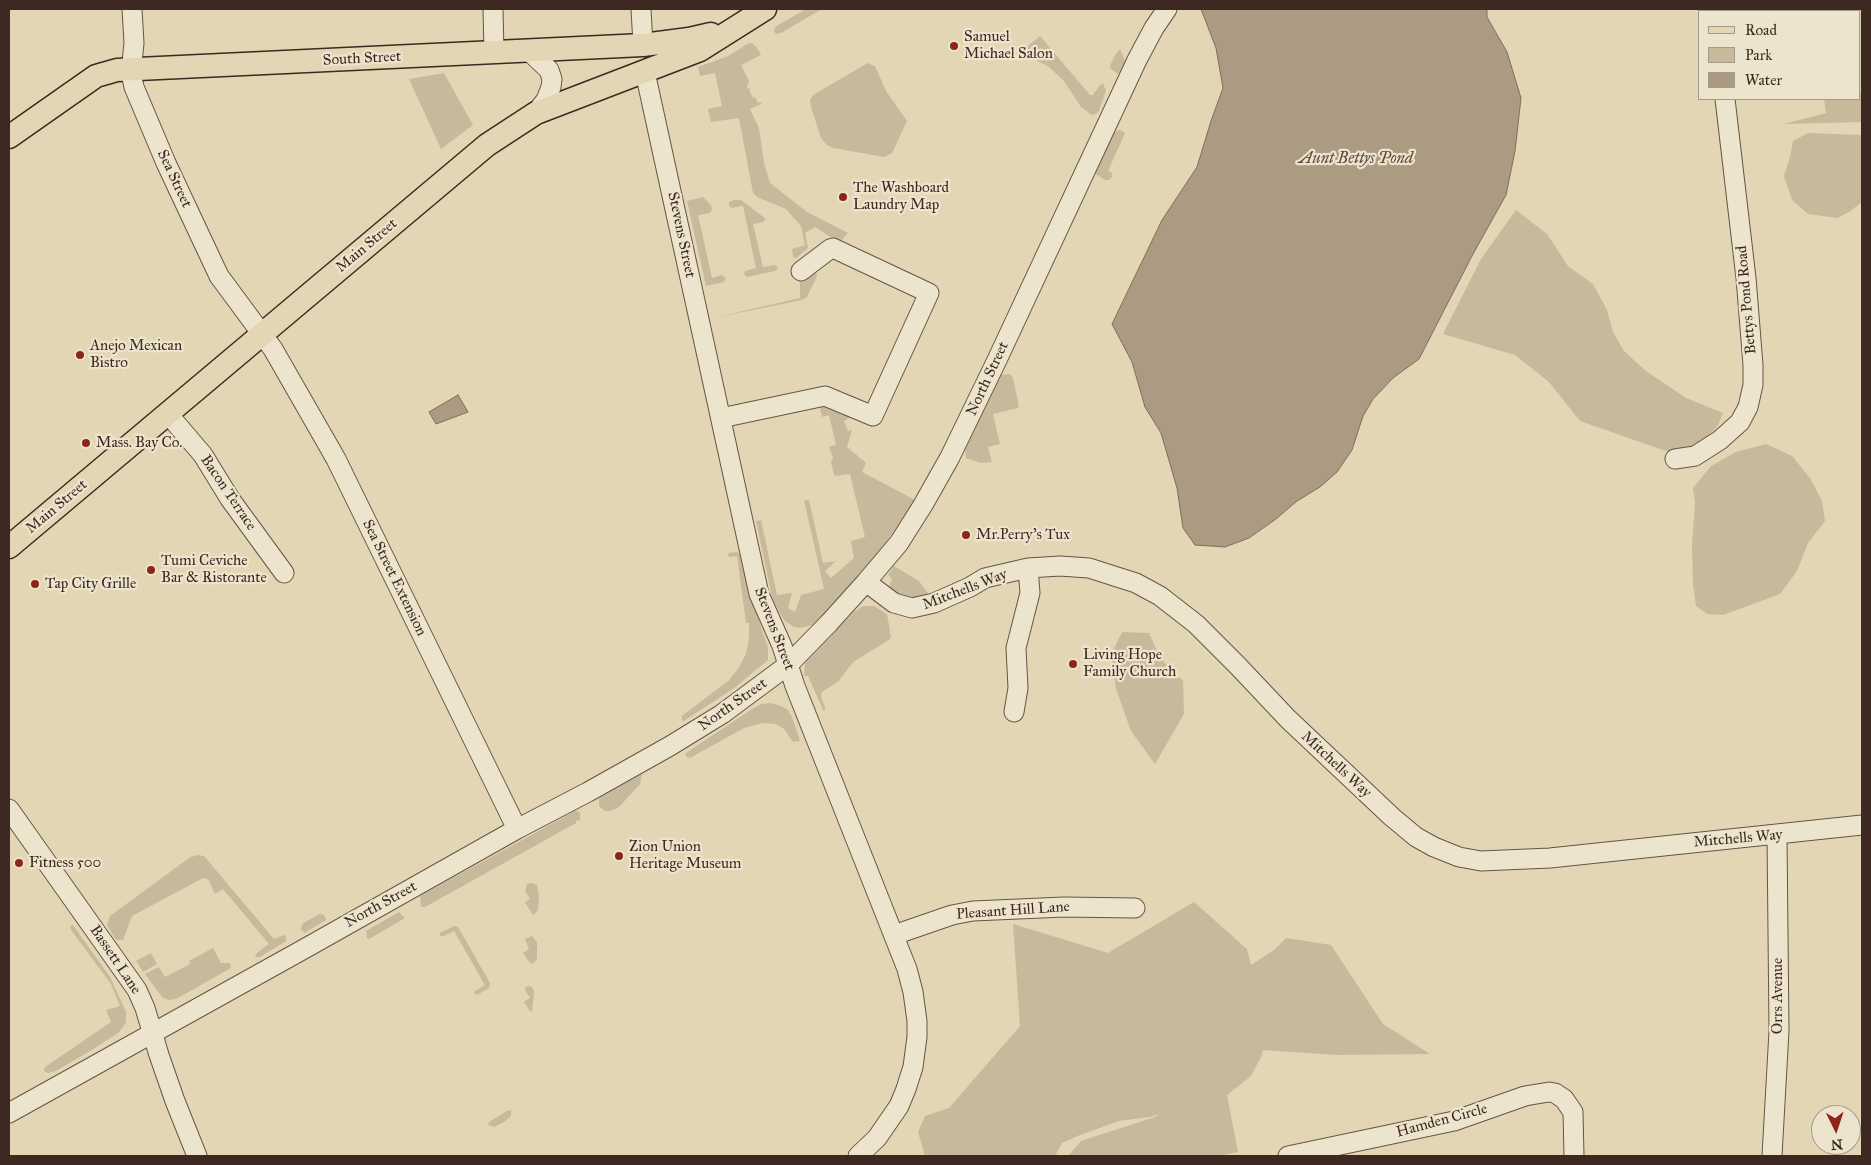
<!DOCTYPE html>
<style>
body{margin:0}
#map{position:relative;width:1871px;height:1165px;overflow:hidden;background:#e3d6b4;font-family:"IM FELL Great Primer",serif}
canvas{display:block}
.frame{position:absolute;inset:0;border:10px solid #3d2921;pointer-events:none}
.legend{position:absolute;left:1698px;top:10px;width:162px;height:90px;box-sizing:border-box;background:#ede4ce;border:1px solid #a79989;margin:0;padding:6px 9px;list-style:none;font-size:15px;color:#3d2921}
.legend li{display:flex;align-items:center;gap:10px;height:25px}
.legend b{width:25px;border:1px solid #a79989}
.north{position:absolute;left:1811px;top:1105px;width:50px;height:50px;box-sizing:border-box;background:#ede4ce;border:1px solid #a79989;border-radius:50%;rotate:176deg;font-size:14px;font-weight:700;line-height:20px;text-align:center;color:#3d2921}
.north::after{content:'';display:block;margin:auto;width:18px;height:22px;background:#8f2418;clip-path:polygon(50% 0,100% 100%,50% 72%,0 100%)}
</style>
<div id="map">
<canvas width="1871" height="1165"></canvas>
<div class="frame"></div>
<ul class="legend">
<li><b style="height:6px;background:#e3d6b4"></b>Road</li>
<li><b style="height:14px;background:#c7b99b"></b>Park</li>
<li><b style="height:14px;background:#ab9b82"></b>Water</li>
</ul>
<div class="north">N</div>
</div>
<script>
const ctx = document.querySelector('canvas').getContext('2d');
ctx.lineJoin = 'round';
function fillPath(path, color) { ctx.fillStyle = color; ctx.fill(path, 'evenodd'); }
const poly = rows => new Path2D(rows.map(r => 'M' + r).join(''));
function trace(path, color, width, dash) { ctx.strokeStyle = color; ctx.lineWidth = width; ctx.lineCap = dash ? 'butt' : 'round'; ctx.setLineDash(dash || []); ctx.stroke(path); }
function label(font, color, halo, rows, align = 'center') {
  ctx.font = font + ' "IM FELL Great Primer",serif'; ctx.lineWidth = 4.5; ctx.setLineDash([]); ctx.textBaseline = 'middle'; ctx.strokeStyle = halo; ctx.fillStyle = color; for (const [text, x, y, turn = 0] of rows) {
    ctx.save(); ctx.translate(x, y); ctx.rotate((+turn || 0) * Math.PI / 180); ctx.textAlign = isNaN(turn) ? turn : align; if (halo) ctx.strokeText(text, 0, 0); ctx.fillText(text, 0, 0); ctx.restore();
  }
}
fillPath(poly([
 [806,9,822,9,781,33,776,34,774,31,775,27],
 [1040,36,1090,95,1093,95,1100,85,1103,84,1106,90,1099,111,1096,114,1092,115,1081,107,1064,81,1048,66,1026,56,1022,51],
 [749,43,752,43,757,48,761,55,741,65,749,81,747,88,751,89,749,90,753,98,755,97,758,103,760,102,762,104,750,109,759,128,764,163,770,183,807,212,848,233,841,241,832,238,815,227,805,233,808,248,796,258,793,257,792,249,805,245,801,226,786,209,757,197,753,193,739,118,711,122,708,109,722,106,715,73,700,76,698,67,728,56],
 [1120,49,1125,61,1121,72,1118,74,1111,69,1110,66,1115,55],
 [868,63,875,66,886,91,907,121,892,153,884,157,833,148,827,145,821,138,811,107,810,100,813,95],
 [444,73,473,125,441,149,409,79],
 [1860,91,1862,95,1862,122,1784,124,1826,113,1824,99,1860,99],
 [1120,130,1125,133,1108,171,1112,173,1112,177,1109,180,1105,180,1096,174,1095,171,1113,132],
 [1808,133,1862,135,1862,202,1849,212,1837,218,1808,214,1792,200,1784,176,1790,157,1793,141],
 [703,197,711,205,712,209,710,213,698,215,712,278,722,275,726,278,724,282,706,286,687,201],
 [734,200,741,200,766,219,763,222,753,224,763,267,775,265,778,268,775,271,747,277,744,274,745,271,756,268,743,206,731,208,729,206,729,202],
 [1516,210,1547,234,1568,266,1593,284,1607,310,1613,332,1624,351,1646,371,1686,398,1723,413,1718,425,1700,447,1680,456,1580,421,1549,382,1515,355,1443,334,1481,259],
 [815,272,817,276,807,297,802,300,713,318,800,298,800,282],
 [1010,374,1013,378,1019,406,1018,408,993,414,1000,444,988,447,992,462,981,463,966,458,965,449,1000,375],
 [822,405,851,417,844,421,848,431,852,430,847,447,866,463,862,472,915,500,885,544,857,579,819,620,812,625,800,628,794,627,785,621,779,612,772,597,756,521,761,520,777,595,792,593,788,608,795,612,801,595,824,589,804,500,809,500,823,563,836,561,825,571,831,578,854,558,851,541,865,537,850,474,835,476,834,474,831,463,833,457,829,447,836,445,829,415,822,417,820,408],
 [1766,444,1792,456,1810,478,1822,501,1825,521,1808,543,1797,571,1780,594,1723,615,1707,614,1696,606,1693,584,1692,546,1695,503,1693,488,1711,466,1736,452],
 [737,552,741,555,752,600,768,648,768,660,733,689,682,722,682,716,729,680,738,669,746,654,749,638,749,623,746,623,737,556,729,557,728,555,729,553],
 [894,566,919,581,928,593,927,596,916,599,904,598,895,593,889,586,892,579,888,575],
 [863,606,874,606,887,614,891,637,889,640,853,662,838,682,822,692,821,696,825,708,824,712,808,676,804,676,805,663,854,612],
 [1122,632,1149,633,1160,658,1183,681,1184,714,1155,764,1131,731,1116,689,1111,655],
 [771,703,781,706,788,710,792,717,800,741,793,742,784,729,776,724,763,723,744,728,690,758,687,757,685,754,689,751,752,709,761,704],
 [642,774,640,784,619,807,610,811,605,811,599,806,599,798],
 [575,811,580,812,580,820,576,821,576,823,425,907,421,907,420,896],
 [197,855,204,856,274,939,284,935,286,936,286,941,260,957,256,957,255,955,257,953,269,944,223,889,217,893,214,893,209,880,203,878,132,916,123,940,116,940,107,925,110,916,189,858],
 [531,883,537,885,539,895,538,910,533,915,525,902,530,899,525,891,526,887,527,884],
 [1194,902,1247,949,1251,965,1274,950,1286,938,1331,945,1383,1024,1430,1054,1337,1055,1263,1050,1262,1055,1251,1076,1227,1095,1238,1152,1217,1156,1068,1156,1081,1141,1155,1117,1159,1114,1150,1117,1119,1121,1080,1135,1062,1143,1055,1156,925,1156,918,1132,925,1116,949,1108,1020,1026,1013,924,1108,953],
 [399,912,405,918,369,939,367,938,366,931],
 [319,914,324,915,326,920,304,933,301,929,302,924],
 [73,925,110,977,126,1012,126,1023,118,1033,95,1048,56,1071,48,1073,44,1071,45,1067,111,1022,106,1010,120,1006,111,984,71,930,70,926],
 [454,926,458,927,490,983,489,988,477,995,474,993,475,991,485,985,454,931,444,936,440,936,440,933],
 [532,936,537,942,537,959,533,964,529,962,523,953,529,949,525,939],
 [213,948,221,963,230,963,231,968,176,999,168,1000,162,997,145,974,159,967,165,977,190,964,189,961],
 [151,953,157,964,143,972,136,961],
 [527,986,532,987,534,992,532,1012,529,1010,524,1002,530,998,525,990,525,988],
 [511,1110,511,1116,504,1122,494,1127,488,1125,489,1122,507,1111]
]), '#c7b99b');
const water = poly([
 [1201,9,1487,9,1487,17,1507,52,1521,98,1515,151,1506,195,1473,254,1419,359,1393,378,1373,399,1363,416,1352,450,1337,472,1320,487,1297,501,1276,519,1249,538,1225,547,1195,545,1183,528,1177,488,1161,433,1145,407,1132,362,1112,324,1162,220,1197,167,1211,121,1223,88,1216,48,1201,9],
 [458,395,468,412,436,424,429,412,458,395]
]);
fillPath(water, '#ab9b82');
trace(water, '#7f6d5b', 1);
const minor = poly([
 [132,9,134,43,131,73,134,87,166,163,219,276,273,349,336,459,517,829],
 [493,9,494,53],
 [641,9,643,45],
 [1715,9,1715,11],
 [528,50,549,70,552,79,551,87,546,100,536,113],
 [645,72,759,594,782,646,795,686,907,969,913,992,917,1021,917,1037,913,1067,906,1089,899,1106,877,1138,858,1156],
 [168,414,203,455,230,499,284,573],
 [721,418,825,396,873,416,929,293,833,248,830,249,801,271],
 [1675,459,1695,456,1720,440,1740,422,1748,407,1753,385,1753,365,1746,278,1725,99],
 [866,582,894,603,912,608,934,603,970,587,985,578,1028,568,1060,566,1089,568,1136,583,1160,596,1196,624,1238,666,1288,719,1392,817,1416,837,1434,847,1459,857,1481,861,1550,858,1862,825],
 [1014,712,1018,688,1016,648,1030,593,1028,568],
 [9,809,137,990,145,1008,159,1055,175,1101,197,1156],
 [894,935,952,915,973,911,1064,907,1135,908],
 [9,1113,304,949,517,829,588,792,670,746,722,714,788,665,829,623,866,582,899,543,923,505,950,457,997,360,1137,60,1154,28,1167,9],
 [1288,1156,1454,1121,1525,1096,1549,1092,1555,1093,1564,1099,1573,1112,1574,1156],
 [1772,1156,1779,1031,1777,835]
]);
const major = poly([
 [9,137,96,76,117,70,643,45,689,39,711,34],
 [9,547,487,145,536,113,700,50,765,9]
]);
trace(minor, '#665446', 21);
trace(major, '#3d2921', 25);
trace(minor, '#ede4ce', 19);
trace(major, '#e3d6b4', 22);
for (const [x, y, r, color] of [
 [954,46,5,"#8f2418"],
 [843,197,5,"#8f2418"],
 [80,355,5,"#8f2418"],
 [86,443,5,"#8f2418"],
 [966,535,5,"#8f2418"],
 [151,570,5,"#8f2418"],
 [35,584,5,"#8f2418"],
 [1073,664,5,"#8f2418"],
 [619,856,5,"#8f2418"],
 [19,863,5,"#8f2418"]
]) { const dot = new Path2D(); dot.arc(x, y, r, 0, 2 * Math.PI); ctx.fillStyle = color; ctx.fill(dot); trace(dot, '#ede4ce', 2); }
label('15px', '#3d2921', '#ede4ce', [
 ["Samuel",964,37],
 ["Michael Salon",964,54],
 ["The Washboard",853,188],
 ["Laundry Map",853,205],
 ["Anejo Mexican",90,346],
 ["Bistro",90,363],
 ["Mass. Bay Co.",96,443],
 ["Mr.Perry's Tux",976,535],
 ["Tumi Ceviche",161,561],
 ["Bar & Ristorante",161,578],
 ["Tap City Grille",45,584],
 ["Living Hope",1083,655],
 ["Family Church",1083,672],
 ["Zion Union",629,847],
 ["Heritage Museum",629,864],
 ["Fitness 500",29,863]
], 'left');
label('15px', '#3d2921', '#ede4ce', [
 ["South Street",362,59,-3],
 ["Sea Street",174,179,65],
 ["Stevens Street",681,235,78],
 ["Main Street",367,246,-40],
 ["Bettys Pond Road",1747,300,-95],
 ["North Street",988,379,-65],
 ["Bacon Terrace",228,493,56],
 ["Main Street",57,507,-40],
 ["Sea Street Extension",394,578,64],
 ["Mitchells Way",965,590,-21],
 ["Stevens Street",774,629,69],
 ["North Street",733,705,-35],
 ["Mitchells Way",1336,765,43],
 ["Mitchells Way",1738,839,-5],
 ["North Street",381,905,-29],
 ["Pleasant Hill Lane",1013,911,-4],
 ["Bassett Lane",115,960,56],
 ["Orrs Avenue",1778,996,-90],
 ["Hamden Circle",1442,1121,-15]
]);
label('italic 16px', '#5e4b3e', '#ede4ce', [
 ["Aunt Bettys Pond",1356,159]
]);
</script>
